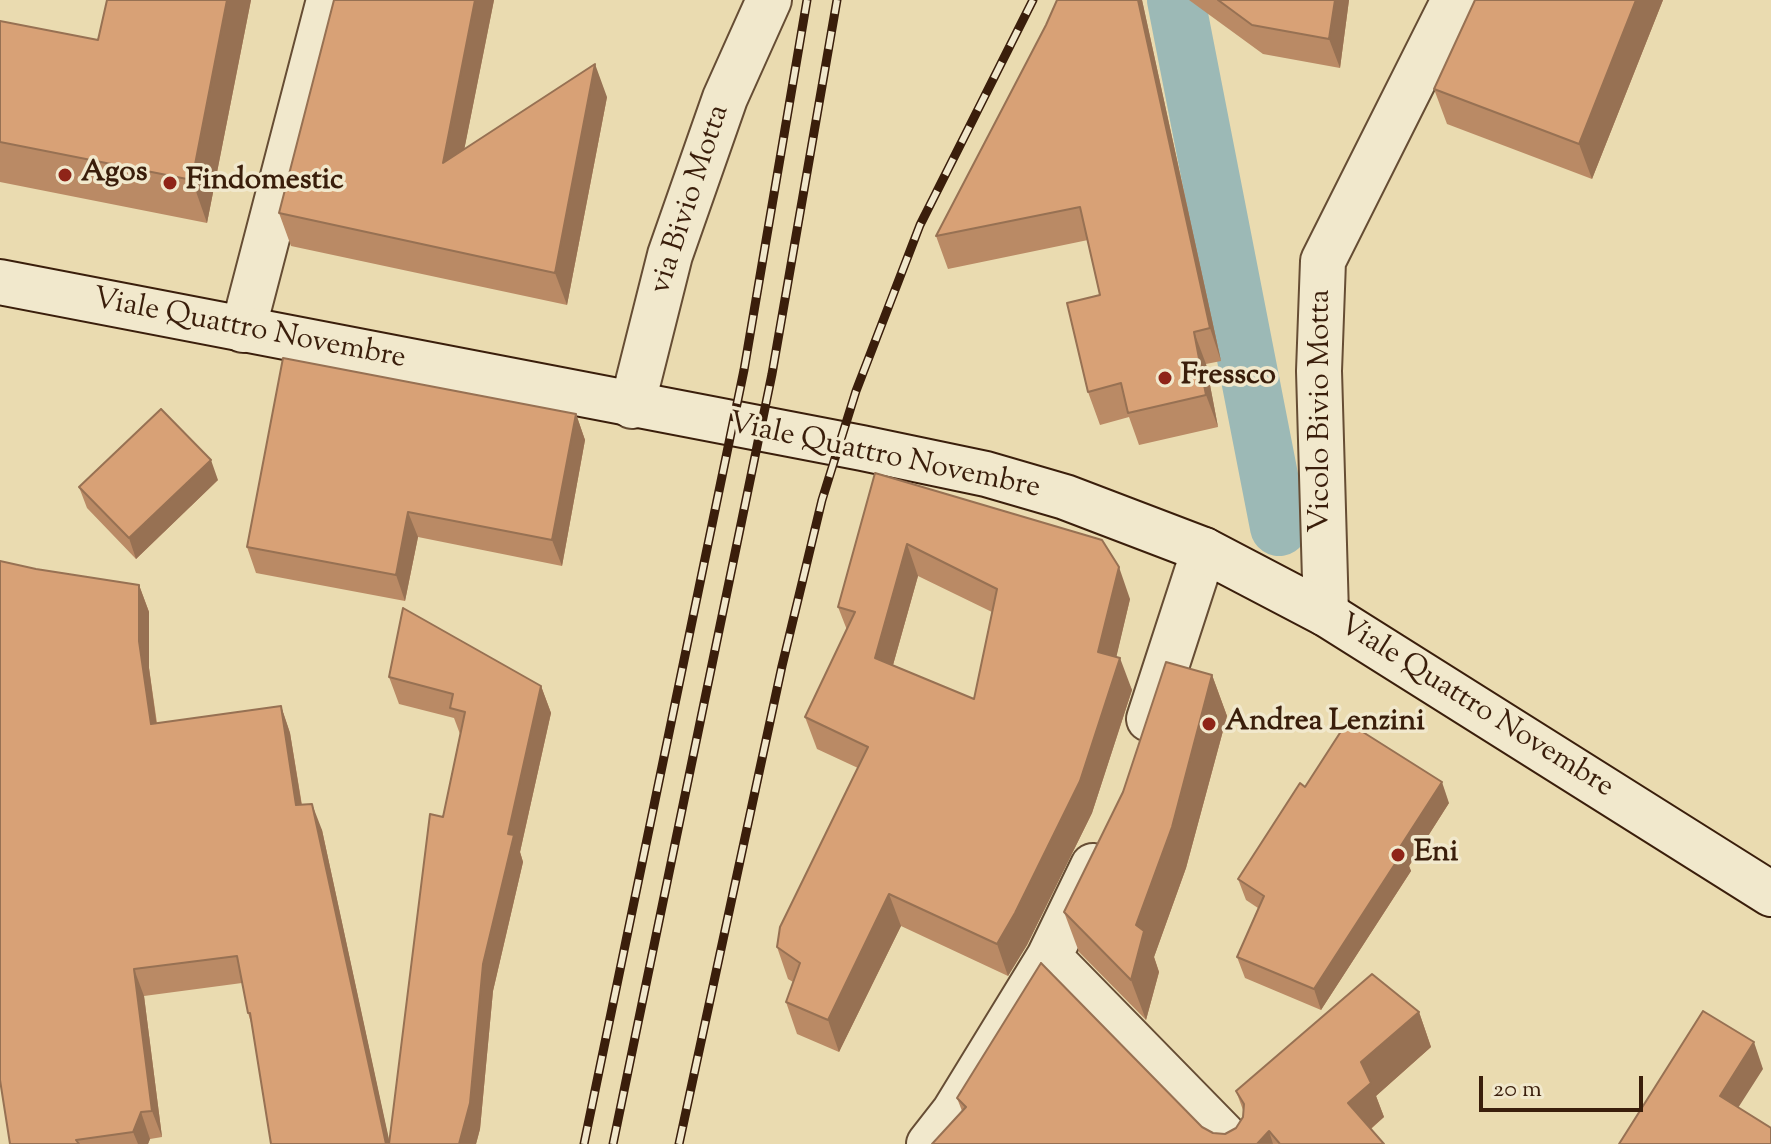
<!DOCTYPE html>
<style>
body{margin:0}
#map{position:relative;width:1771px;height:1144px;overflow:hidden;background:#eadbb0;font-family:"Sorts Mill Goudy",serif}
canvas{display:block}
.scale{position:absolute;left:1479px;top:1076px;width:164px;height:36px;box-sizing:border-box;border:4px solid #3a1e0b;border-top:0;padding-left:10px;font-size:24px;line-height:28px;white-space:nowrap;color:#3a1e0b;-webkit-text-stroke:6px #f1e8cc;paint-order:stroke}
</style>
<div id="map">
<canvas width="1771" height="1144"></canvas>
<div class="scale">20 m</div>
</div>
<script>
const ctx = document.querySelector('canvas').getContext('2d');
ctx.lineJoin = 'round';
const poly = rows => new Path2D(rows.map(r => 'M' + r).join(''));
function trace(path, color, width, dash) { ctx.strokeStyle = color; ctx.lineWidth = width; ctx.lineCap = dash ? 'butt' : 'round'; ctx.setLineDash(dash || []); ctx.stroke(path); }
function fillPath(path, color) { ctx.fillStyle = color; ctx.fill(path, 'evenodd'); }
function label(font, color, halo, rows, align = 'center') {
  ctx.font = font + ' "Sorts Mill Goudy",serif'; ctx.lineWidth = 7; ctx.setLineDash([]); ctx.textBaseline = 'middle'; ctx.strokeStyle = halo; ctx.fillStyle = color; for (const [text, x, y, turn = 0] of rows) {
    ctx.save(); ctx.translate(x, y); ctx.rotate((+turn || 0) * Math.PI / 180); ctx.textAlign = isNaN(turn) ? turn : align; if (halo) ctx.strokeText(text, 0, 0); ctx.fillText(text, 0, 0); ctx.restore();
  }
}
trace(poly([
 [1176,0,1279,527]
]), '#9cb9b6', 58);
const street = poly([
 [243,330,329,0],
 [632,406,670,255,725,98,769,0],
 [1326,614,1319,371,1323,261,1454,0],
 [1149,719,1204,550],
 [1049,957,1232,1144],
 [929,1144,954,1112,1049,957,1093,866]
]);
const secondary = poly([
 [0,282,862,448,986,474,1065,497,1204,550,1326,614,1771,894]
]);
trace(street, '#664d34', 48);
trace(secondary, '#3a1e0b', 48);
trace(street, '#f1e8cc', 44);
trace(secondary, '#f1e8cc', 44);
const rail = poly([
 [584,1144,744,370,807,0],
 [613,1144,772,374,837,0],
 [679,1144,782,666,822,500,856,391,920,225,1033,0]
]);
trace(rail, '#3a1e0b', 9);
trace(rail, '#f1e8cc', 6, [18]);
fillPath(poly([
 [107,0,251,0,207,223,0,182,0,21,98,40],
 [334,0,494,0,464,150,607,97,567,305,291,246,279,213],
 [1142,0,1221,361,1206,364,1218,427,1139,445,1129,417,1100,425,1088,392,1100,295,1088,240,948,269,936,236],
 [1189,0,1349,0,1340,68,1263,54],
 [1475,0,1663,0,1592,179,1447,124,1434,89],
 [576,414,585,440,562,566,418,537,405,601,256,573,247,547],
 [875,473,1130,599,1116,657,1132,690,1092,813,1027,945,1008,976,901,926,839,1052,797,1034,786,1002,793,982,788,979,777,947,858,768,817,749,805,717,847,630,838,607],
 [918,576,992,612,974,699,893,665],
 [218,480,136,559,87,508,79,487],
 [139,585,149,612,149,668,157,723,281,706,290,733,302,805,322,830,389,1141,443,817,460,734,454,718,399,704,389,677,541,686,551,713,520,852,523,862,493,991,480,1129,476,1144,271,1144,252,1026,248,1013,242,983,144,996,162,1137,150,1139,148,1144,10,1144],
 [1212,675,1227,716,1186,868,1154,957,1159,972,1146,1020,1079,952,1064,912],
 [1305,787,1449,803,1409,866,1411,871,1321,1010,1245,978,1237,957,1258,908,1246,900,1238,879],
 [1419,1012,1431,1047,1376,1096,1384,1117,1371,1129,1384,1144,932,1144,962,1111,957,1098,1202,1127,1213,1133,1225,1134,1236,1128,1243,1117,1243,1110,1236,1091]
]), '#ba8a65');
fillPath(poly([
 [227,0,251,0,207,223,192,180],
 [475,0,494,0,455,196,443,163],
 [1138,0,1142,0,1221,361,1210,328],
 [1335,0,1349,0,1340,68,1329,39],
 [1636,0,1663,0,1592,179,1579,144],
 [595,64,607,97,567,305,555,273],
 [1194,332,1206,364,1218,427,1206,395],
 [576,414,585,440,562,566,552,540],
 [211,460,218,480,136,559,129,538],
 [408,512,418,537,405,601,396,575],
 [907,544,918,576,886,690,875,658],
 [1119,567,1130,599,1110,684,1098,652],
 [139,585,149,612,149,668,160,750,151,724,139,641],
 [1120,658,1132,690,1092,813,1027,945,1008,976,997,944],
 [1212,675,1227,716,1186,868,1154,957,1159,972,1146,1020,1131,980,1136,925],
 [541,686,551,713,520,852,523,862,493,991,480,1129,476,1144,459,1144,483,964,508,834],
 [281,706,290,733,306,832,296,805],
 [1442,782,1449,803,1409,866,1411,871,1321,1010,1314,989,1400,847],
 [312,804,322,830,390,1144,386,1144],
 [889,894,901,926,839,1052,828,1020],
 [134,969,144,996,162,1137,152,1111],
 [1419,1012,1431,1047,1376,1096,1384,1117,1361,1137,1348,1103,1361,1062],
 [1754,1042,1763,1069,1729,1122,1720,1096],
 [141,1112,150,1139,148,1144,138,1144,133,1132],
 [1269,1131,1273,1144,1257,1144]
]), '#977153');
const building = poly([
 [107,0,227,0,192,180,0,142,0,21,98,40,107,0],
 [334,0,475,0,443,163,595,64,555,273,279,213,334,0],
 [1057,0,1138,0,1210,328,1194,332,1206,395,1128,413,1121,383,1088,392,1067,303,1100,295,1080,207,936,236,1046,25,1057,0],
 [1218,0,1335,0,1329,39,1252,25,1218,0],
 [1475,0,1636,0,1579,144,1434,89,1475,0],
 [283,358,576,414,552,540,408,512,396,575,247,547,283,358],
 [161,409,211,460,129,538,79,487,161,409],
 [875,473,1102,540,1119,567,1098,652,1120,658,1080,781,1015,913,997,944,889,894,828,1020,786,1002,800,963,777,947,780,927,868,747,805,717,855,612,838,607,875,473],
 [907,544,997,589,974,699,875,658,907,544],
 [0,561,36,569,139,585,139,641,151,724,281,706,296,805,312,804,386,1144,271,1144,250,1013,248,1013,237,956,134,969,152,1111,141,1112,133,1132,76,1140,79,1144,10,1144,0,1080,0,561],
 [403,608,541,686,508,834,514,835,483,964,470,1103,459,1144,389,1144,430,814,443,817,465,712,450,708,453,694,389,677,403,608],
 [1166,662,1212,675,1172,827,1136,925,1144,931,1131,980,1064,912,1123,792,1166,662],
 [1347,722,1442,782,1400,847,1404,850,1314,989,1237,957,1264,896,1238,879,1300,783,1305,787,1347,722],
 [1041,963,1202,1127,1213,1133,1225,1134,1236,1128,1243,1117,1244,1104,1236,1091,1372,974,1419,1012,1361,1062,1371,1083,1348,1103,1384,1144,1280,1144,1269,1131,1257,1144,932,1144,966,1107,957,1098,1041,963],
 [1703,1011,1754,1042,1720,1096,1771,1128,1771,1144,1619,1144,1703,1011]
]);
fillPath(building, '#d8a176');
trace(building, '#977153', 2);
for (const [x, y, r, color] of [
 [65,175,8,"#8f2418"],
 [170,183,8,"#8f2418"],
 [1165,378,8,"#8f2418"],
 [1209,724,8,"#8f2418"],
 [1398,855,8,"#8f2418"]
]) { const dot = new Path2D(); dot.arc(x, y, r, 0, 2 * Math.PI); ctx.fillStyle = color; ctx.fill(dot); trace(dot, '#f1e8cc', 3); }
label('bold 30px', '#3a1e0b', '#f1e8cc', [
 ["Agos",81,175],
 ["Findomestic",186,183],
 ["Fressco",1181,378],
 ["Andrea Lenzini",1225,724],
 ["Eni",1414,855]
], 'left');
label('30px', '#3a1e0b', '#f1e8cc', [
 ["via Bivio Motta",692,200,-72],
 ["Viale Quattro Novembre",249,331,11],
 ["Vicolo Bivio Motta",1323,411,-90],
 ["Viale Quattro Novembre",884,458,12],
 ["Viale Quattro Novembre",1475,708,32]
]);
</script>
